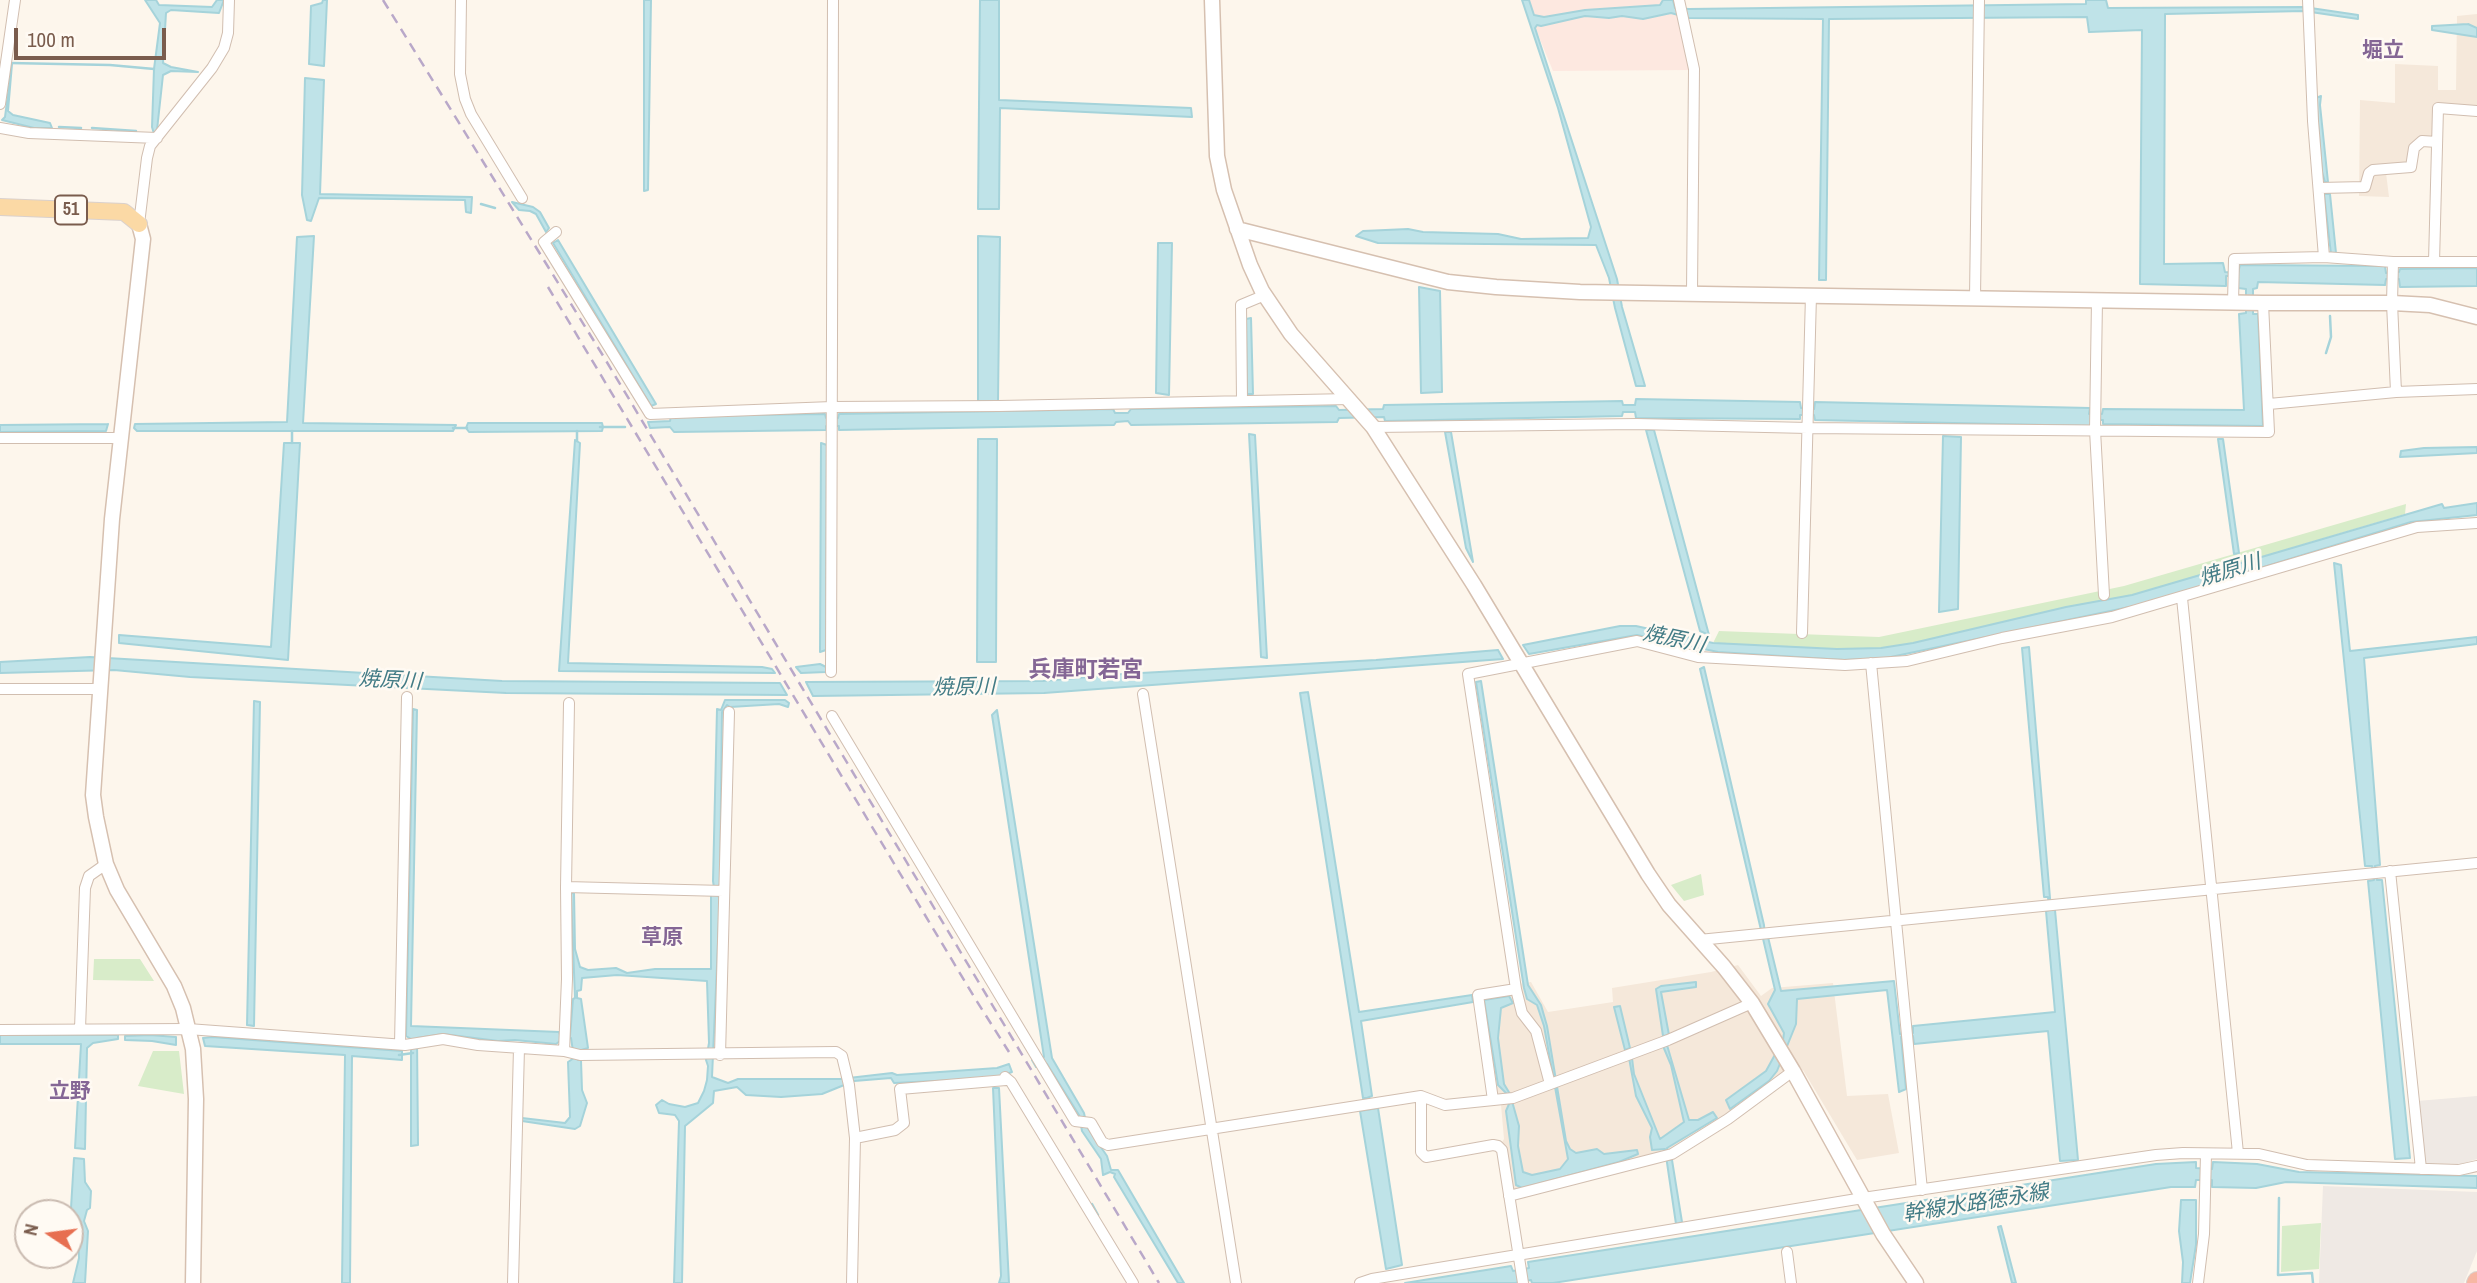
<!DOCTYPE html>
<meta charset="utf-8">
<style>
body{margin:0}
#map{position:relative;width:2477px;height:1283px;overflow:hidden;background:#fdf6ec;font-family:"Archivo Narrow",sans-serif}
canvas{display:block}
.north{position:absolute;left:14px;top:1199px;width:70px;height:70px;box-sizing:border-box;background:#fffaf3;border:2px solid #cabbb1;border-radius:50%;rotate:283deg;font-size:19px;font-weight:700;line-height:28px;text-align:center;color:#7a5c4d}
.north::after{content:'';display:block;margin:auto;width:24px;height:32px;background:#e76f51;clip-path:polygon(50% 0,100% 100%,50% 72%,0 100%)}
.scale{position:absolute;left:14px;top:28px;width:152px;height:32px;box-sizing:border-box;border:4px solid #7a5c4d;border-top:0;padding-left:9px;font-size:21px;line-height:24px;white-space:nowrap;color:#7a5c4d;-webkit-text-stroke:5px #fffaf3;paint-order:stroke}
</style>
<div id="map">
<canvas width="2477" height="1283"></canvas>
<div class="north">N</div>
<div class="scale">100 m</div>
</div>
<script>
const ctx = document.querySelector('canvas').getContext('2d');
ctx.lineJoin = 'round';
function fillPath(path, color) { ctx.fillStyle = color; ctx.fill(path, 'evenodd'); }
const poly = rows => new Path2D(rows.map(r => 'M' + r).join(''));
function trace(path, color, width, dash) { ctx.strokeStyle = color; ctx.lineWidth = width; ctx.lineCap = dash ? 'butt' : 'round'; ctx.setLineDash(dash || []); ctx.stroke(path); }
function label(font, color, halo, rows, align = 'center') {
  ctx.font = font + ' "Archivo Narrow","Noto Sans JP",sans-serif'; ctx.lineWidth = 5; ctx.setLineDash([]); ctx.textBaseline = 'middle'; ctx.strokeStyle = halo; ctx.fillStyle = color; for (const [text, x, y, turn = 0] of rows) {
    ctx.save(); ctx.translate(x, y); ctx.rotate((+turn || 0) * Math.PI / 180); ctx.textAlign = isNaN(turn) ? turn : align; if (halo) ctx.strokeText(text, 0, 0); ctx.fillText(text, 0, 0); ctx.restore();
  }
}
fillPath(poly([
 [2477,14,2477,115,2442,113,2440,145,2426,144,2417,151,2416,170,2386,173,2389,197,2359,196,2360,100,2395,103,2395,64,2438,66,2438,90,2456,90,2457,16],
 [1738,965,1761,996,1772,988,1833,983,1847,1096,1888,1094,1899,1153,1857,1160,1803,1070,1676,1156,1507,1202,1497,1150,1504,1139,1501,1105,1490,1103,1475,991,1531,982,1548,1012,1613,1002,1612,988,1711,972]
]), '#f5e8da');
fillPath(poly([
 [1526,0,1674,0,1691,70,1553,71,1528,10]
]), '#fde8e0');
fillPath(poly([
 [2477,1096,2477,1159,2461,1164,2422,1163,2417,1101],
 [2323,1186,2477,1192,2477,1251,2464,1283,2319,1283]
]), '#efe9e4');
fillPath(poly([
 [2406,504,2405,514,2132,595,2066,607,1913,643,1881,648,1837,649,1713,643,1719,631,1879,637,2124,586],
 [1701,874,1704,895,1684,901,1671,885],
 [94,959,140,959,154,981,93,980],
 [153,1051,179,1051,184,1094,138,1086],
 [2321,1223,2319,1269,2281,1272,2282,1226]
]), '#d8ecc9');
const water = poly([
 [145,0,156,0,159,5,212,7,217,0,224,0,219,13,171,10,166,13,163,63,171,67,198,72,171,71,163,75,157,130,154,134,152,127,154,69,160,23,145,0],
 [323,0,327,0,324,66,309,64,311,6,322,3,323,0],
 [644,0,651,0,648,190,644,191,644,0],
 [980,0,999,0,999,100,1191,108,1192,117,1000,108,999,209,978,209,980,0],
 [1522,0,1529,0,1534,15,1544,17,1585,10,1660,5,1663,0,1673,0,1675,8,1689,9,2086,4,2086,0,2106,0,2108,8,2304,7,2358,15,2358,19,2304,11,2165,14,2164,264,2223,263,2225,272,2238,273,2240,265,2385,266,2386,273,2399,272,2400,269,2477,268,2477,286,2400,287,2399,279,2386,279,2385,285,2258,282,2257,288,2253,289,2253,314,2258,314,2263,426,2103,424,2103,420,2091,420,2091,426,1815,420,1814,415,1800,415,1800,419,1636,418,1635,412,1623,412,1622,416,1385,421,1384,417,1339,418,1337,422,1131,425,1128,421,1116,422,1114,425,839,430,839,426,826,426,826,430,674,432,670,427,650,428,648,422,670,421,671,416,825,414,826,418,838,418,839,414,1113,409,1115,413,1128,413,1131,409,1336,406,1339,410,1383,409,1384,405,1622,401,1623,405,1635,405,1636,399,1800,402,1801,408,1814,409,1815,402,2090,408,2089,414,2102,414,2103,409,2244,410,2239,314,2246,313,2246,289,2238,288,2238,276,2226,276,2226,286,2140,284,2142,30,2089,32,2087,17,1829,19,1826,280,1819,280,1823,19,1689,18,1671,13,1643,19,1622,16,1609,18,1585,16,1541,26,1537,25,1535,28,1617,279,1622,307,1645,386,1636,386,1615,308,1609,278,1596,245,1378,243,1356,236,1363,231,1408,229,1423,232,1498,234,1521,239,1588,238,1591,227,1558,108,1522,0],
 [2468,24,2477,28,2477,37,2432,30,2432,26,2468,24],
 [12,64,8,111,13,115,50,123,52,128,34,128,2,120,5,117,12,64],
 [305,78,324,80,320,194,472,197,471,213,466,212,465,200,319,198,311,221,307,220,302,195,305,78],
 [2321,96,2320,105,2328,182,2325,182,2322,172,2316,98,2321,96],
 [2324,194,2330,194,2336,253,2331,254,2324,194],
 [512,202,533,207,540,212,549,228,546,232,536,214,530,211,519,210,512,202],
 [314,236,303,423,456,425,453,431,137,431,134,428,135,424,287,422,297,237,314,236],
 [978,236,1000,237,998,401,978,401,978,236],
 [558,240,656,404,651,406,553,243,558,240],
 [1158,243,1172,243,1169,395,1156,393,1158,243],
 [1419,287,1440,291,1442,392,1421,393,1419,287],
 [1251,318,1253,394,1247,394,1246,319,1251,318],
 [468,423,602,423,603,427,602,431,469,432,466,428,468,423],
 [108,424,106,431,0,432,0,425,108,424],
 [1646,430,1654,430,1709,635,1700,631,1646,430],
 [1445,432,1451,432,1473,562,1466,548,1445,432],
 [1249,434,1255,435,1267,658,1261,657,1249,434],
 [1943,436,1961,437,1958,609,1939,612,1943,436],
 [978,439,997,439,996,662,977,662,978,439],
 [2218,439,2223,439,2239,553,2234,554,2218,439],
 [575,440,580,443,568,663,762,667,772,669,775,673,559,671,575,440],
 [284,443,300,443,288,660,119,643,119,635,271,647,284,443],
 [821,443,827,445,826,650,820,652,821,443],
 [2477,447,2477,453,2400,457,2401,451,2424,448,2477,447],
 [2477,503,2477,515,2411,522,2139,605,1886,658,1844,660,1718,652,1637,635,1529,654,1523,645,1620,626,1636,626,1713,643,1837,649,1881,648,1913,643,2066,607,2132,595,2442,504,2444,508,2477,503],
 [2334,563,2341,565,2350,651,2477,637,2477,644,2364,658,2380,865,2375,866,2377,880,2382,880,2410,1158,2395,1159,2368,881,2374,880,2372,866,2365,866,2334,563],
 [2029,647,2051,910,2055,910,2078,1160,2060,1161,2048,1031,1914,1044,1913,1036,1901,1037,1906,1089,1899,1092,1887,990,1797,999,1796,1024,1777,1071,1769,1081,1730,1109,1726,1100,1766,1071,1783,1040,1784,1033,1768,1004,1775,990,1700,669,1704,667,1764,925,1765,938,1768,937,1781,991,1894,981,1900,1034,1913,1033,1913,1026,2055,1012,2046,911,2049,910,2048,897,2044,897,2022,648,2029,647],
 [1498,650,1503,659,1044,693,813,696,806,682,1043,681,1123,674,1376,660,1498,650],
 [90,657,502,681,780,683,787,695,506,693,190,677,114,670,0,673,0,662,90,657],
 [820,664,826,667,826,672,801,673,796,667,820,664],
 [1481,681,1528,985,1541,1005,1547,1026,1566,1141,1570,1149,1576,1153,1597,1149,1604,1154,1637,1150,1638,1154,1619,1162,1522,1188,1516,1185,1506,1111,1509,1104,1507,1094,1498,1085,1484,1000,1509,996,1513,1003,1501,1008,1498,1038,1504,1084,1510,1094,1519,1126,1518,1146,1523,1172,1532,1175,1560,1169,1568,1159,1544,1026,1537,1005,1527,999,1524,988,1476,682,1481,681],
 [1308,692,1359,1012,1472,995,1473,1002,1361,1021,1372,1096,1367,1098,1363,1098,1300,693,1308,692],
 [725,700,785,700,789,703,788,707,779,704,730,707,727,705,722,712,720,883,717,895,720,898,712,1077,728,1083,738,1079,840,1079,892,1073,897,1075,997,1068,1009,1064,1012,1072,996,1078,894,1083,891,1078,854,1081,822,1094,781,1097,746,1095,737,1087,714,1091,713,1103,685,1126,682,1283,674,1283,679,1121,675,1115,659,1113,656,1105,662,1100,669,1104,685,1107,698,1103,704,1091,707,1080,708,1066,706,1060,709,1043,707,981,617,975,582,978,581,990,577,991,577,998,581,999,588,1048,578,1051,578,1060,581,1060,582,1090,587,1103,580,1126,575,1129,522,1121,522,1118,565,1123,570,1117,568,1062,574,1058,571,1038,561,1038,560,1041,556,1044,515,1040,498,1041,443,1034,417,1038,418,1145,411,1146,411,1039,406,1036,413,709,417,710,411,1026,559,1032,560,1035,570,1036,573,999,575,998,571,894,574,892,575,949,580,967,588,970,616,968,627,973,655,969,711,969,711,895,715,894,713,881,717,709,721,710,725,700],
 [254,701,260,702,254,1026,247,1025,254,701],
 [997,710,1052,1058,1084,1113,1087,1127,1107,1156,1111,1170,1118,1170,1184,1283,1178,1283,1114,1177,1115,1174,1110,1172,1103,1175,1101,1159,1082,1131,1079,1115,1047,1064,1036,1067,1032,1060,1044,1057,992,715,997,710],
 [1696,982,1696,987,1661,992,1669,1035,1663,1036,1656,989,1661,986,1696,982],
 [1620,1006,1630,1048,1625,1050,1614,1007,1620,1006],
 [0,1035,118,1035,118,1039,93,1043,87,1048,85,1149,75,1148,81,1044,0,1044,0,1035],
 [150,1035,176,1037,176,1045,152,1041,125,1040,125,1036,150,1035],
 [212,1037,402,1051,402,1060,352,1056,350,1283,342,1283,345,1055,205,1046,203,1038,212,1037],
 [1667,1045,1689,1120,1698,1120,1713,1112,1717,1118,1667,1148,1670,1160,1672,1160,1682,1222,1676,1224,1665,1149,1652,1150,1650,1137,1652,1128,1636,1096,1629,1058,1632,1058,1634,1074,1660,1139,1684,1122,1671,1065,1663,1046,1667,1045],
 [993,1088,999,1088,1009,1283,999,1283,1001,1276,993,1088],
 [1378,1108,1402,1265,1386,1269,1360,1111,1378,1108],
 [74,1158,84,1159,85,1182,91,1191,90,1208,87,1210,84,1221,88,1231,85,1283,73,1283,79,1258,78,1236,70,1225,74,1158],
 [2196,1162,2196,1168,2212,1169,2213,1162,2257,1164,2299,1172,2477,1176,2477,1188,2286,1182,2256,1188,2212,1187,2212,1180,2196,1180,2195,1187,2171,1187,1553,1283,1532,1283,1531,1280,1515,1283,1405,1283,1511,1266,1513,1271,1529,1268,1528,1262,2156,1164,2196,1162],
 [2181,1200,2196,1200,2196,1245,2190,1283,2182,1283,2183,1262,2179,1231,2181,1200],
 [2001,1226,2016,1283,2012,1283,1998,1227,2001,1226]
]);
fillPath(water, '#bfe3e8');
trace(water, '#a5d3da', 2);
trace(poly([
 [10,63,110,65,154,69],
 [59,127,81,128],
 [92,128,136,131],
 [481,204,495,208],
 [2326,353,2331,337,2330,316],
 [600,427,625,427],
 [453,428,467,428],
 [292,431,292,443],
 [577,431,577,441],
 [399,1055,413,1053],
 [2279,1198,2278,1275,2312,1273,2313,1283],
 [1092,1204,1098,1215]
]), '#a5d3da', 2.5);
const street = poly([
 [461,0,460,74,465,99,471,114,522,198],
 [1679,0,1694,69,1692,293],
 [2308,0,2313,121,2324,257],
 [0,104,15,0],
 [0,128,29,133,157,138],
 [2319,188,2365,187,2369,173,2373,170,2411,167,2414,148,2422,141,2437,142],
 [139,224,147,158,150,146,212,68,224,48,228,33,229,0],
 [556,232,544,242,650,414,832,407,999,406,1350,399],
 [2393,262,2392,303,2396,392],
 [2434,262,2438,108,2477,111],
 [1975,298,1979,0],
 [2097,300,2095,430,2104,595],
 [2233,303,2234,259,2324,257,2393,262,2477,262],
 [1242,400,1241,305,1265,295],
 [2269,404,2396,392,2477,389],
 [1373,427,1637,424,1808,428,2269,432,2263,303],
 [0,438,121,438],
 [2182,598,2238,1153],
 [1802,633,1811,295],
 [1871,663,1922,1190],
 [831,672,833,0],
 [0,689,100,689],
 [1143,694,1236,1283],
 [832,716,1075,1121,1091,1123,1102,1142,1108,1145,1421,1096],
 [2390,871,2421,1169],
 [566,887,724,891],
 [1699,940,2477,863],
 [80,1029,85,888,89,876,106,864],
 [0,1030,188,1029,405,1045,443,1039,478,1045,564,1051,580,1055,836,1052,842,1056,849,1085,855,1138,852,1283],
 [400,1044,407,697],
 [564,1051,567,979,566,887,569,703],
 [720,1055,729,712],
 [1005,1077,1011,1082,1133,1283],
 [1550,1084,1536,1031,1522,1013,1516,989,1468,674,1637,641,1698,657,1845,665,1907,661,2002,638,2112,617,2417,527,2477,523],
 [1493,1100,1478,995,1516,989],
 [855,1138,895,1130,904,1123,900,1089,1006,1080],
 [1509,1196,1672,1154,1728,1119,1793,1071],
 [1787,1252,1791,1283],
 [513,1283,519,1048],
 [1360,1283,1372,1279,1863,1198,2156,1155,2183,1153,2259,1154,2307,1165,2459,1170,2477,1166],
 [1523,1283,1502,1150,1498,1146,1493,1145,1426,1157,1421,1152,1421,1096,1445,1105,1513,1098,1668,1040,1752,1003],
 [2198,1283,2204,1234,2206,1154]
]);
const secondary = poly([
 [1212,0,1217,156,1224,190,1250,265,1262,291,1291,334,1373,427,1474,585,1648,874,1669,905,1724,967,1752,1003,1793,1071,1883,1234,1916,1283],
 [139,224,143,239,112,519,93,795,96,817,106,864,117,890,174,986,183,1008,193,1049,196,1099,193,1283],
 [1237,229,1448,282,1496,287,1580,292,2263,303,2392,303,2430,305,2477,317]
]);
const primary = poly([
 [0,207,124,212,139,224]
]);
const highway = poly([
 [2476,1283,2477,1281]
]);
trace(street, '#d1beb0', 12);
trace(secondary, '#d6c0b0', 17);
trace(primary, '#dad1cd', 18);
trace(highway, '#dad1cd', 20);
trace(street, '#fff', 10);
trace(secondary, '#fff', 14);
trace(primary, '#fbd9a5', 16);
trace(highway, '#f7b7a3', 18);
trace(poly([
 [383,0,602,354,1159,1283],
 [548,287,976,1000,1009,1052]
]), '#b9a8c9', 2.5, [10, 7]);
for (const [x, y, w] of [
 [71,210,32]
]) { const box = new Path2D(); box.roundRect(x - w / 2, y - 14.5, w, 29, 5); ctx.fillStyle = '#fffaf3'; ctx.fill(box); trace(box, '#7a5c4d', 2); }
label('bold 18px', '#7a5c4d', null, [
 ["51",71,210]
]);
label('bold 21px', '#846695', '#fffaf3', [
 ["堀立",2383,51],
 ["草原",662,938],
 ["立野",70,1092]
]);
label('italic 21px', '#437c86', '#fffaf3', [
 ["焼原川",2230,571,-17],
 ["焼原川",1674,640,12],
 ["焼原川",390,681,3],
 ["焼原川",964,688,-1],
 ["幹線水路徳永線",1976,1204,-9]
]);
label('bold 23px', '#846695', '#fffaf3', [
 ["兵庫町若宮",1086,671]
]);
</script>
